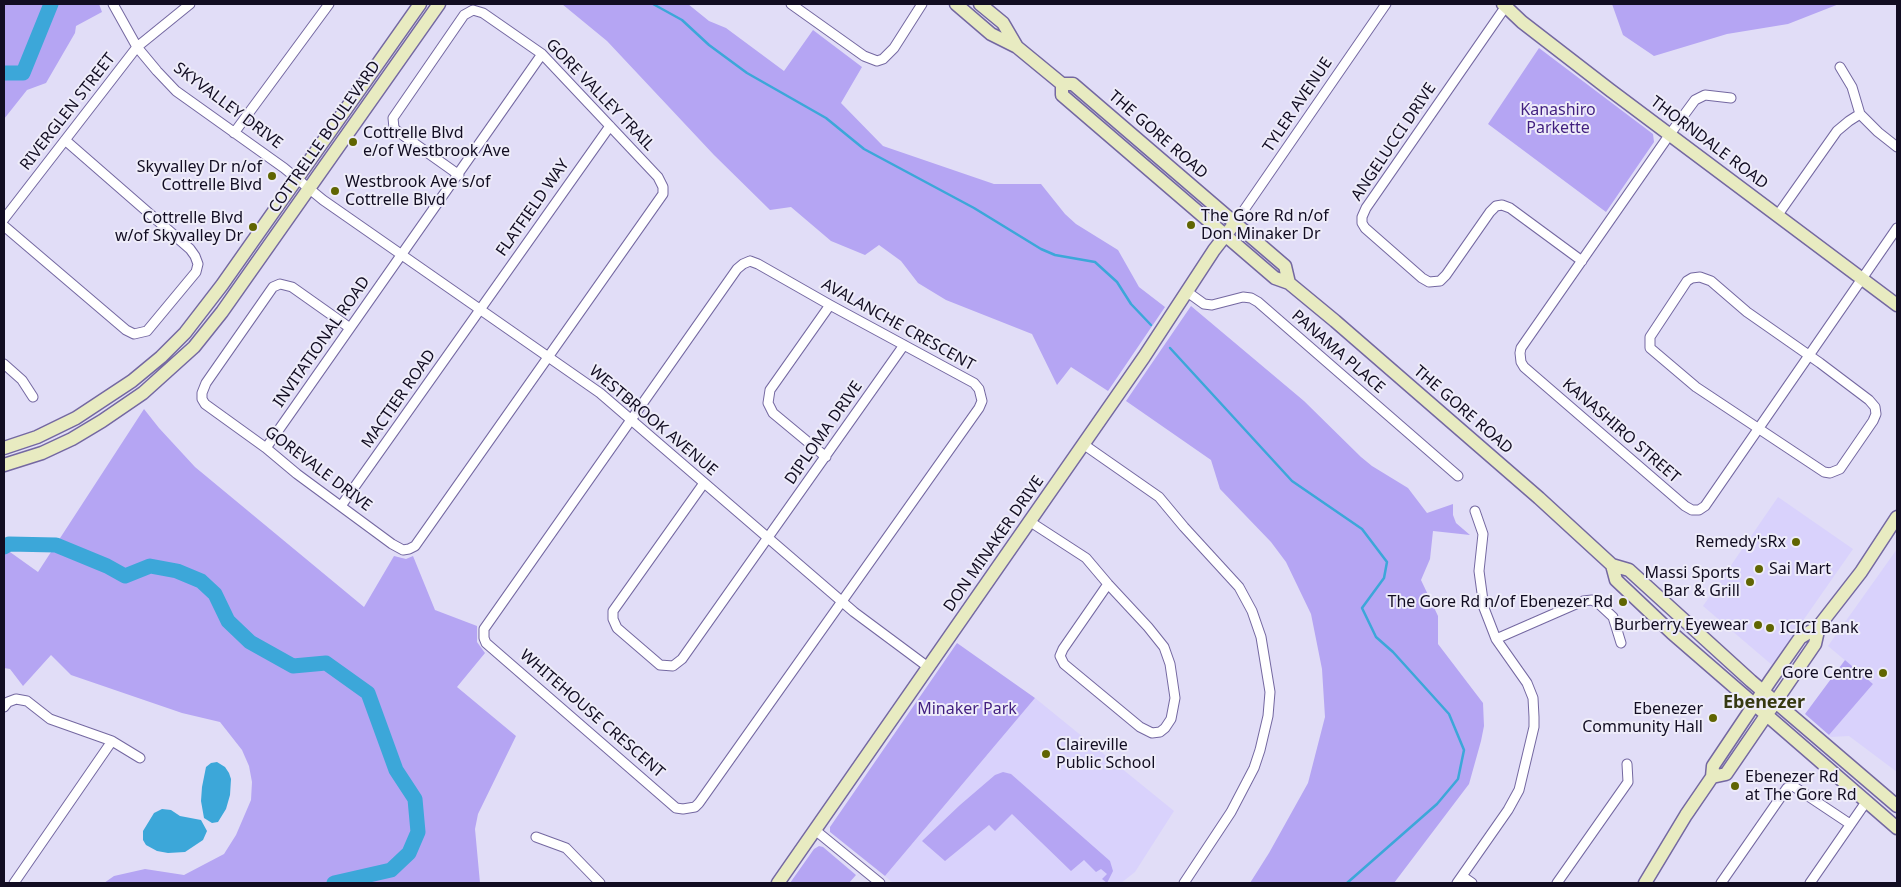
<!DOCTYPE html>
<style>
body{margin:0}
#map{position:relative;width:1901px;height:887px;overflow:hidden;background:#e1ddf7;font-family:"Noto Sans",sans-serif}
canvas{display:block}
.frame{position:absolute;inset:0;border:5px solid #120d22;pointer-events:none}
</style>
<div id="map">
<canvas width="1901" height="887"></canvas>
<div class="frame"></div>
</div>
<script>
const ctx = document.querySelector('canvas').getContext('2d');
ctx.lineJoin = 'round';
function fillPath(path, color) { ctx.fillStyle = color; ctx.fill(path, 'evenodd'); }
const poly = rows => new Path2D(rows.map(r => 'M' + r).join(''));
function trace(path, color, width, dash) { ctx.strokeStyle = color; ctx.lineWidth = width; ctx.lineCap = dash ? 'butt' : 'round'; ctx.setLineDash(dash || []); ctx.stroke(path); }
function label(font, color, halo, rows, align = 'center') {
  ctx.font = font + ' "Noto Sans",sans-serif'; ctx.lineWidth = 4; ctx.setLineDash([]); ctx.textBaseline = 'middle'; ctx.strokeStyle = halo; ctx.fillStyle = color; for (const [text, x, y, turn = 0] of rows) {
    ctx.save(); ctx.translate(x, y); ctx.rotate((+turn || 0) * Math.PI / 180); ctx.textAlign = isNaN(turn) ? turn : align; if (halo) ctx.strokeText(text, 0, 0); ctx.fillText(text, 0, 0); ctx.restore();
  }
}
fillPath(poly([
 [1778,497,1853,549,1772,665,1703,606],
 [1897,549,1897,772,1849,736,1831,737,1829,735,1873,684,1828,646],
 [1035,698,1174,811,1135,872,1121,883,893,883,885,876]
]), '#d9d2fc');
fillPath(poly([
 [4,4,99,4,102,12,76,26,75,33,46,83,27,90,4,119],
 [562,4,688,4,709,21,726,28,784,71,813,30,862,67,841,103,883,146,994,184,1041,184,1065,214,1076,224,1118,250,1139,287,1165,307,1108,391,1071,367,1057,385,1032,334,946,300,918,283,901,261,879,245,865,255,831,241,791,207,770,210,714,155,607,41],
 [1612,4,1839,4,1788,24,1727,34,1654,56,1623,35],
 [1539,48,1653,134,1654,142,1606,212,1488,124],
 [1191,306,1304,401,1361,457,1372,466,1408,488,1427,513,1453,504,1453,515,1456,523,1470,535,1433,531,1430,559,1421,580,1438,616,1438,644,1483,703,1484,726,1481,741,1469,784,1394,883,1250,883,1269,853,1308,783,1325,717,1322,669,1311,614,1286,562,1271,542,1220,489,1211,460,1126,401],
 [144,409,159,428,195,467,364,607,394,556,406,559,413,556,435,610,477,626,477,642,485,653,457,687,516,736,478,814,475,829,480,883,104,883,114,876,145,869,184,875,224,854,236,835,251,800,252,782,249,766,242,750,220,722,182,713,71,675,51,655,23,686,10,669,4,668,4,552,10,552,38,572],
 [957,643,1035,698,885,876,830,832,830,827],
 [1845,660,1873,684,1829,735,1805,714],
 [1003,772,1011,774,1110,861,1113,871,1107,883,1102,879,1107,874,1101,869,1096,872,1084,860,1071,871,1012,814,995,831,989,825,945,861,922,841,960,805,995,775],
 [819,846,823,847,856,875,849,883,790,883,814,849]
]), '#b5a5f3');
fillPath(poly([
 [217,762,225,767,229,773,231,779,230,795,226,809,218,822,212,823,204,818,201,801,202,787,206,767,211,763],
 [162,809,171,810,180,816,201,820,207,831,203,840,185,852,168,853,157,851,146,845,143,840,143,831,154,813]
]), '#3ca7d9');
trace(poly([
 [653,4,682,20,709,45,747,73,826,118,864,149,974,208,1041,249,1055,255,1095,262,1117,282,1131,304,1151,325],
 [1170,348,1292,481,1362,529,1387,562,1384,578,1362,608,1376,637,1393,652,1449,714,1464,750,1458,779,1437,804,1347,883]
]), '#3ca7d9', 2.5);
trace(poly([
 [4,73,23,73,51,4],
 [4,547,9,544,56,545,107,566,125,576,150,566,177,571,201,581,215,594,228,621,250,642,293,666,326,663,368,693,396,770,415,799,418,832,409,853,391,870,334,883]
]), '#3ca7d9', 15);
const street = poly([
 [113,4,137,47,157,71,176,91,284,168,323,200,600,393,854,612,928,667],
 [791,4,864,56,877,61,883,59,894,48,922,4],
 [1506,6,1366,208,1362,217,1362,223,1365,228,1422,278,1429,282,1440,281,1446,275,1490,212,1496,206,1502,205,1510,208,1582,261],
 [1840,67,1852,87,1860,114,1878,132,1897,147],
 [1731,98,1705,95,1695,100,1670,134,1521,348,1520,353,1521,362,1524,367,1685,506,1692,510,1699,510,1705,506,1897,228],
 [234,133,329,4],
 [1777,216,1837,131,1849,121,1860,114],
 [4,219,137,47,190,4],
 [1235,223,1386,4],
 [4,226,126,330,134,334,147,331,196,272,198,264,195,256,190,249,65,140],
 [750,261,758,264,830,305,974,383,979,389,982,401,979,408,699,803,695,807,683,809,676,808,486,643,484,638,484,629,737,269,743,264,750,261],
 [1700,277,1711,281,1747,312,1820,363,1869,400,1875,407,1876,414,1873,421,1840,469,1830,473,1824,472,1696,387,1650,348,1650,337,1687,281,1692,278,1700,277],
 [1186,291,1204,304,1212,305,1243,297,1251,298,1258,302,1458,476],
 [350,328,292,287,280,284,273,287,206,383,202,393,202,399,205,404,266,448,297,474,392,544,403,550,409,549,415,546,663,194,663,187,658,177,542,54,483,13,473,10,464,15,393,118,394,128,397,131,459,175],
 [4,364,22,380,33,397],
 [1083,444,1159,497,1184,527,1239,587,1252,611,1261,637,1270,692,1268,716,1260,750,1254,768,1231,812,1184,883],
 [266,448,542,54],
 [826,457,773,413,768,403,770,390,830,305],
 [704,483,613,611,613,619,617,628,660,665,673,666,682,659,904,345],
 [341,506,610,126],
 [1029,521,1086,558,1108,584,1148,627,1164,647,1170,664,1175,698,1171,719,1165,728,1160,732,1152,733,1140,727,1064,664,1060,656,1063,649,1108,584],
 [1496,639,1583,601,1592,600,1599,604,1613,617,1621,643],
 [4,707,8,702,16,699,27,701,50,719,112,741,140,758],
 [815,830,880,883],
 [536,837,566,848,600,883],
 [1462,876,1472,883],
 [14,883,112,741],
 [1457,883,1508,810,1519,790,1534,727,1534,717,1533,698,1527,683,1496,639,1484,608,1479,571,1483,534,1475,511],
 [1557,883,1628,782,1627,764],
 [1721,883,1787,788,1793,786,1850,824],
 [1810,883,1866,802]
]);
const secondary = poly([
 [956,4,991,34,1017,47,1062,84,1073,84,1285,266,1289,283],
 [980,4,1003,23,1017,47],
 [1503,4,1522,22,1610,90,1897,305],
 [1062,84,1062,95,1275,278,1289,283,1335,321,1539,498,1612,565,1629,570,1751,681,1897,806],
 [4,448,37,437,76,418,132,381,161,357,185,333,222,285,420,4],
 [4,465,42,453,72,439,102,421,143,393,194,347,222,312,439,4],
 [1612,565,1616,580,1672,633,1897,828],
 [1712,777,1726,774,1815,644,1819,626],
 [778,883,1144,357,1214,250,1235,223],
 [1645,883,1686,815,1712,777,1713,766,1770,681,1800,638,1819,626,1861,572,1897,517]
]);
trace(street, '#7468a1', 11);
trace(secondary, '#7468a1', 15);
trace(street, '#fff', 9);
trace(secondary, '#e8ebc1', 12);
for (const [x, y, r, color] of [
 [353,142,5,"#606502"],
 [272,176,5,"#606502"],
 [335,191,5,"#606502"],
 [1191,225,5,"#606502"],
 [253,227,5,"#606502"],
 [1796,542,5,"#606502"],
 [1759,569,5,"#606502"],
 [1750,582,5,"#606502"],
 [1623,602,5,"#606502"],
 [1758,625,5,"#606502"],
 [1770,628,5,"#606502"],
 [1883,673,5,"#606502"],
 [1713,718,5,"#606502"],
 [1046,754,5,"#606502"],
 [1735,786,5,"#606502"]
]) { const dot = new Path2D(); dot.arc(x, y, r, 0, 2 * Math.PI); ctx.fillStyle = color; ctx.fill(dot); trace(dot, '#eeecf9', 2); }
label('16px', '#120d22', '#eeecf9', [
 ["GORE VALLEY TRAIL",600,95,46],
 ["TYLER AVENUE",1298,105,-56],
 ["SKYVALLEY DRIVE",228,106,37],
 ["RIVERGLEN STREET",68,112,-52],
 ["THE GORE ROAD",1158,135,41],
 ["COTTRELLE BOULEVARD",325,137,-55],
 ["ANGELUCCI DRIVE",1394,142,-56],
 ["THORNDALE ROAD",1709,143,37],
 ["FLATFIELD WAY",533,208,-55],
 ["AVALANCHE CRESCENT",898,325,29],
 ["INVITATIONAL ROAD",322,342,-55],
 ["PANAMA PLACE",1338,352,41],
 ["MACTIER ROAD",399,399,-55],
 ["THE GORE ROAD",1463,410,41],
 ["WESTBROOK AVENUE",653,421,40],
 ["KANASHIRO STREET",1621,431,41],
 ["DIPLOMA DRIVE",824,433,-55],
 ["GOREVALE DRIVE",318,469,37],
 ["DON MINAKER DRIVE",994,544,-55],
 ["WHITEHOUSE CRESCENT",592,714,41]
]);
label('16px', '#411f7f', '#eeecf9', [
 ["Kanashiro",1558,110],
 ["Parkette",1558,128],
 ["Minaker Park",967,709]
]);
label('16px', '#120d22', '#eeecf9', [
 ["Cottrelle Blvd",363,133,"left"],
 ["e/of Westbrook Ave",363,151,"left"],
 ["Skyvalley Dr n/of",262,167],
 ["Cottrelle Blvd",262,185],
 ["Westbrook Ave s/of",345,182,"left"],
 ["Cottrelle Blvd",345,200,"left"],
 ["The Gore Rd n/of",1201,216,"left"],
 ["Don Minaker Dr",1201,234,"left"],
 ["Cottrelle Blvd",243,218],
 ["w/of Skyvalley Dr",243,236],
 ["Remedy'sRx",1786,542],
 ["Sai Mart",1769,569,"left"],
 ["Massi Sports",1740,573],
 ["Bar & Grill",1740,591],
 ["The Gore Rd n/of Ebenezer Rd",1613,602],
 ["Burberry Eyewear",1748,625],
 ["ICICI Bank",1780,628,"left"],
 ["Gore Centre",1873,673],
 ["Ebenezer",1703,709],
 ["Community Hall",1703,727],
 ["Claireville",1056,745,"left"],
 ["Public School",1056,763,"left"],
 ["Ebenezer Rd",1745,777,"left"],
 ["at The Gore Rd",1745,795,"left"]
], 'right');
label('bold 18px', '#363911', '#eeecf9', [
 ["Ebenezer",1764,703]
]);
</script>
